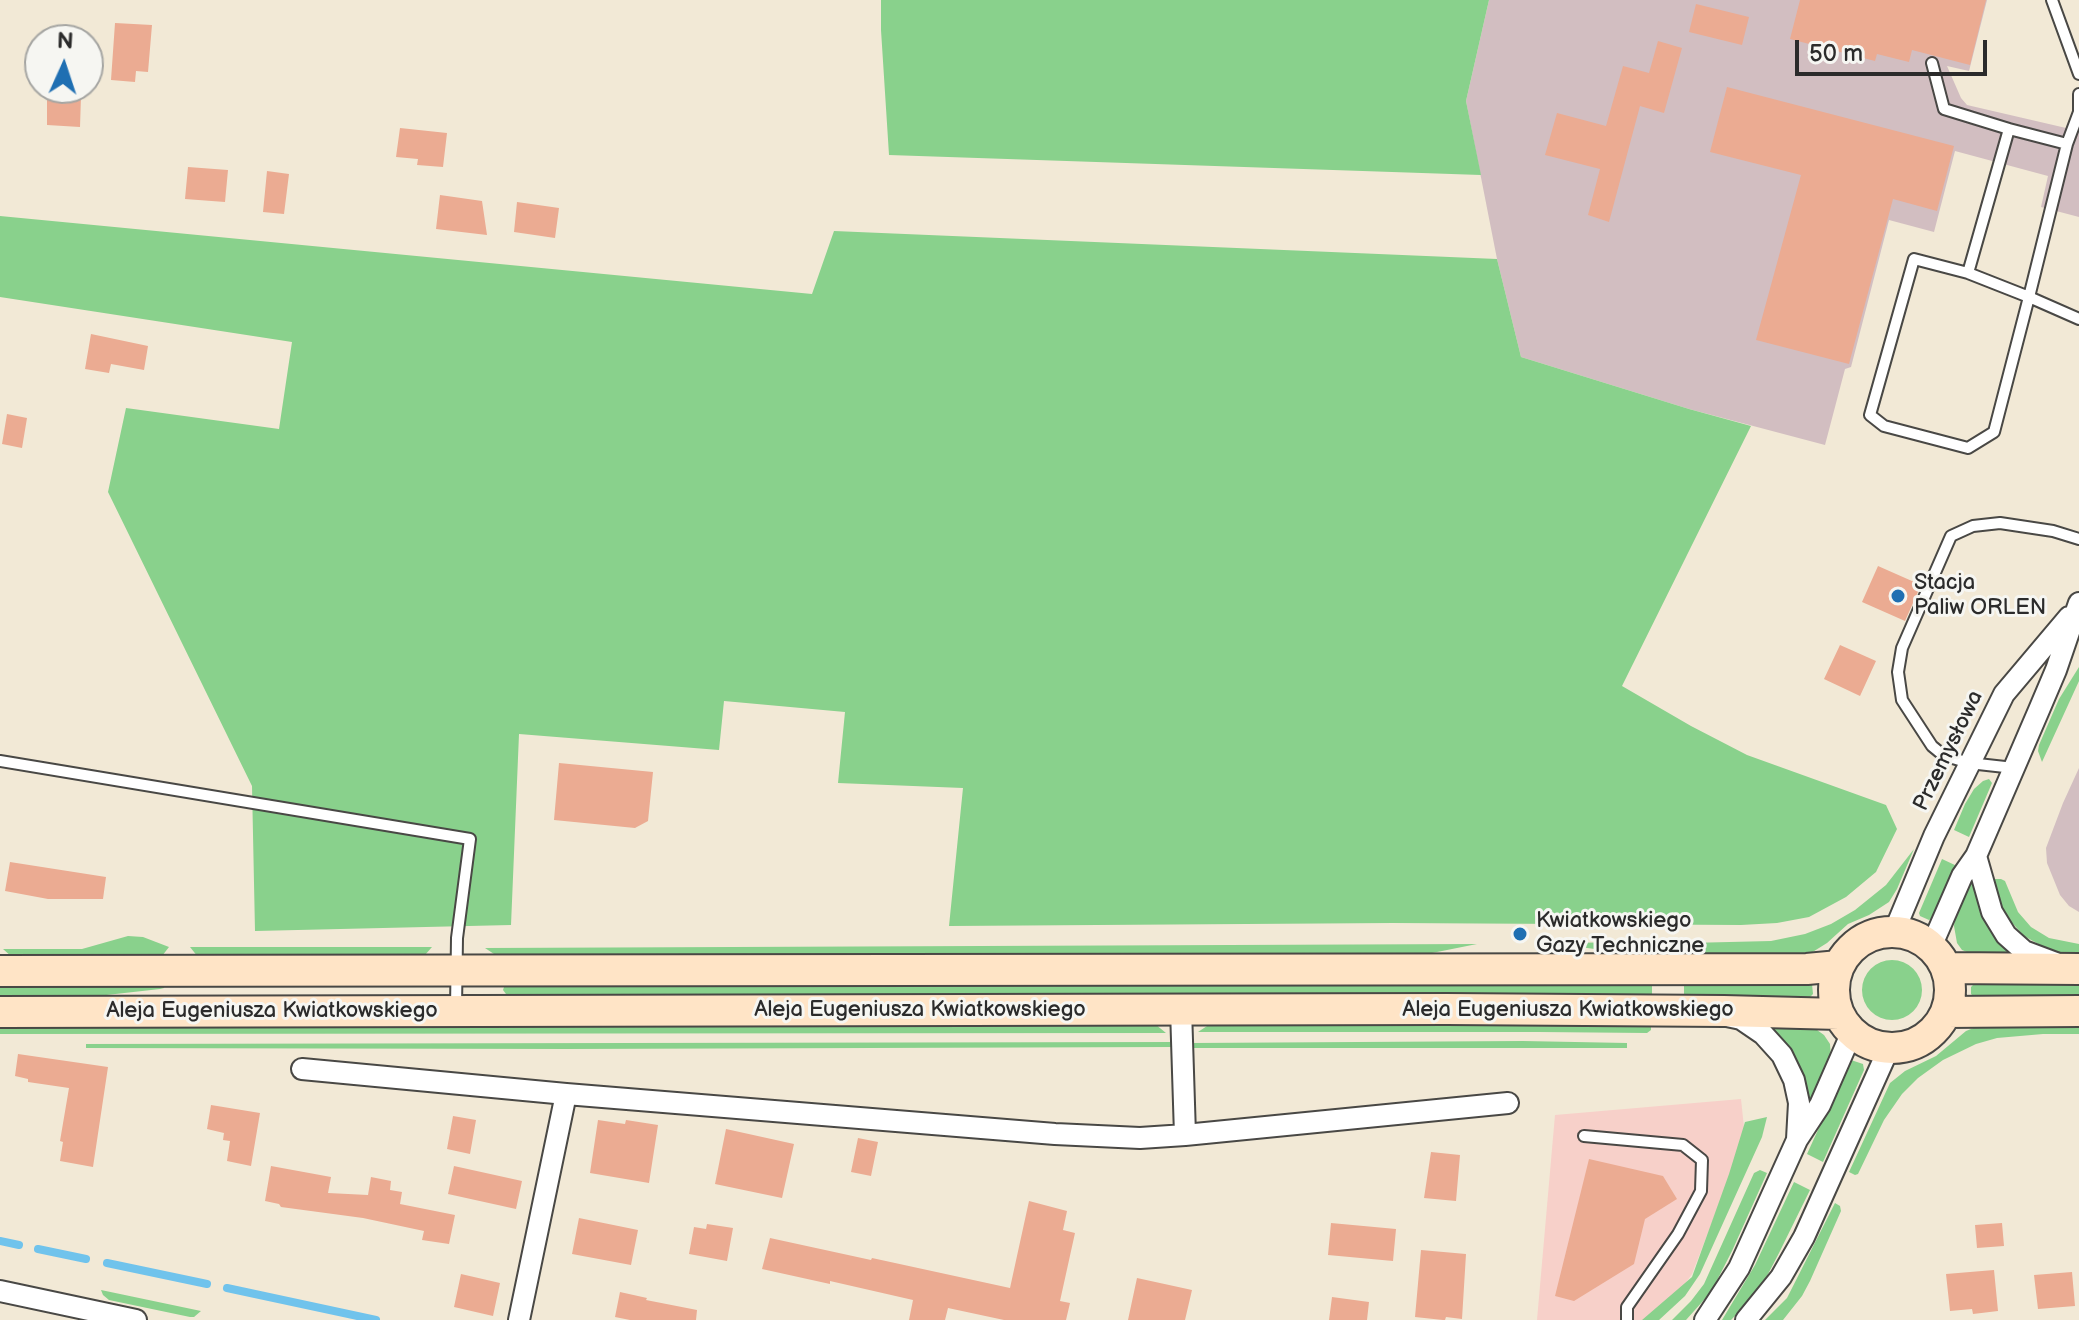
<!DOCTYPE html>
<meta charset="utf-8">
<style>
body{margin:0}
#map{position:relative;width:2079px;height:1320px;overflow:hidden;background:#f2e9d6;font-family:"Balsamiq Sans",sans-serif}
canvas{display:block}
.north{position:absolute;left:24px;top:24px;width:80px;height:80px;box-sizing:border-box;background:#f6f6f2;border:2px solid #a5a5a2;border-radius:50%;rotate:3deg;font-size:22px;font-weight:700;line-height:32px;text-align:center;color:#2b2b2b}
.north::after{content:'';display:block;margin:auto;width:28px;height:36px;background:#1f6fb2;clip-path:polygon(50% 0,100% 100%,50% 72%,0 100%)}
.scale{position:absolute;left:1795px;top:40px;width:192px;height:36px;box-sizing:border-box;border:4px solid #2b2b2b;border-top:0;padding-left:10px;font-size:24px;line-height:28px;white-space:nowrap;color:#2b2b2b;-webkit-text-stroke:6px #f6f6f2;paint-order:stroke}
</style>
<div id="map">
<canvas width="2079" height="1320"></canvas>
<div class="north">N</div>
<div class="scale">50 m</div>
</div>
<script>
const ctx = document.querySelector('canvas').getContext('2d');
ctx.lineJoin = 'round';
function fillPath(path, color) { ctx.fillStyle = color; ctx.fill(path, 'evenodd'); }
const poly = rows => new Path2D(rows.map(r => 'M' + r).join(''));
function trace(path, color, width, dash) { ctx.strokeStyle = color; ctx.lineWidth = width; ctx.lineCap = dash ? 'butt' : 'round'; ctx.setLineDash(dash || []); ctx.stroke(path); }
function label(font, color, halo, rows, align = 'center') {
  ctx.font = font + ' "Balsamiq Sans",sans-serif'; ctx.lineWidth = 6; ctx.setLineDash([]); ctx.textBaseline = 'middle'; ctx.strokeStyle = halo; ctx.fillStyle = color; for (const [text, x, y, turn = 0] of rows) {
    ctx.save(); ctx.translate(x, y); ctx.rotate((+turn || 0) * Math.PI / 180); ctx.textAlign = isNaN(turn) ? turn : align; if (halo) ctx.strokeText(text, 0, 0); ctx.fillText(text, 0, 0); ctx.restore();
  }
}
fillPath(poly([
 [1741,1099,1745,1137,1692,1274,1672,1302,1645,1320,1537,1320,1555,1115]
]), '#f7d0c9');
fillPath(poly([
 [1489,0,1987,0,1969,71,1947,66,1961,98,1967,105,2079,131,2079,217,2041,207,2048,176,1955,151,1934,232,1889,220,1851,367,1845,369,1825,445,1689,409,1521,357,1497,259,1466,101],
 [2079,768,2079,912,2069,906,2060,895,2047,863,2046,848,2063,803]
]), '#d2bec1');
fillPath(poly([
 [881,0,1489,0,1466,101,1481,175,889,155,881,30],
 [0,216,812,294,834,231,1497,259,1521,357,1689,409,1751,426,1622,686,1691,726,1747,755,1886,805,1897,829,1876,872,1846,897,1809,917,1777,923,1741,925,1393,923,949,926,963,788,838,783,845,712,724,701,719,750,519,734,511,925,255,931,252,786,108,492,126,408,279,429,292,342,0,297],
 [2079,667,2079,681,2042,762,2038,751,2039,745,2059,699],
 [1989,779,1992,783,1969,837,1954,830,1965,804,1974,789,1983,781],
 [1914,849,1897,889,1889,902,1869,915,1848,924,1827,943,1811,953,1801,955,1683,955,1684,947,1688,943,1771,941,1805,934,1831,924,1855,910,1886,885],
 [1942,859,1957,866,1935,917,1929,920,1920,916,1919,913],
 [1993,879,2001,879,2005,881,2018,912,2031,927,2049,938,2079,944,2079,955,2051,951,2024,936,2005,915],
 [1969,882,1973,883,1979,904,1991,929,2009,950,2009,954,1972,954,1962,950,1957,943,1954,926,1955,917],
 [128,936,143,937,169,947,162,956,12,957,3,949,82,949],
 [1649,942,1654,947,1653,955,1638,955,1551,943],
 [1477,944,1422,955,497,956,485,948],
 [190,947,432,947,425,955,416,956,198,957],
 '1862 990a30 30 0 1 1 60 0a30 30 0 1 1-60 0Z',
 [1652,982,1652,998,522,998,506,994,503,990,505,984],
 [1684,983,1809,983,1812,984,1813,994,1810,997,1684,997],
 [1975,983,2079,983,2079,998,1974,997,1971,994,1971,987],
 [0,984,165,986,164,988,160,989,62,1000,0,1000],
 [1155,1024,1166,1033,0,1034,0,1026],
 [1210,1024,1483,1024,1651,1025,1651,1030,1647,1033,1539,1032,1198,1032],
 [2079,1025,2079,1034,2043,1034,1997,1038,1976,1044,1943,1060,1918,1078,1902,1094,1884,1120,1858,1174,1855,1175,1849,1172,1890,1083,1905,1071,1936,1056,1966,1031,1976,1027],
 [1774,1026,1804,1026,1817,1030,1824,1035,1830,1044,1831,1057,1811,1098,1808,1097,1772,1031,1772,1028],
 [1523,1041,1627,1043,1627,1048,1192,1048,1192,1043],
 [1172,1042,1173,1047,566,1049,86,1048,86,1044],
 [1851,1060,1863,1064,1864,1070,1823,1162,1807,1154,1849,1062],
 [1767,1117,1762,1137,1700,1274,1685,1296,1659,1320,1642,1320,1692,1277,1729,1174,1745,1122],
 [1760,1170,1767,1173,1732,1251,1711,1292,1686,1320,1672,1320,1691,1301,1704,1284,1754,1173],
 [1794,1182,1810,1190,1779,1253,1767,1276,1746,1304,1731,1320,1722,1320,1755,1265],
 [1835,1203,1840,1206,1841,1211,1810,1281,1802,1296,1783,1320,1765,1320,1787,1298],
 [101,1290,201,1311,194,1317,190,1317,109,1300,103,1295]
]), '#89d18c');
trace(poly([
 [0,1241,19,1245],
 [38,1249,86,1259],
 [107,1263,207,1284],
 [227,1288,376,1320]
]), '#70c3ec', 8);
fillPath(poly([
 [1800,0,1986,0,1970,65,1912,50,1909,62,1877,54,1875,61,1790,39],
 [1696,4,1749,17,1742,45,1689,32],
 [115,23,152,25,148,72,136,71,135,82,111,80],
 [1658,41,1682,48,1664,113,1640,106,1609,222,1588,215,1600,169,1545,155,1557,113,1606,126,1623,66,1649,73],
 [1727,87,1954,146,1937,211,1893,199,1849,364,1756,340,1801,175,1710,152],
 [47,94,81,96,80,127,47,125],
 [400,128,447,133,443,167,417,165,418,159,396,157],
 [188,167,228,170,225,202,185,199],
 [267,171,289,174,284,214,263,212],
 [440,195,482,201,487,235,436,229],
 [517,202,559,208,555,238,514,232],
 [91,334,148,346,144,370,111,364,109,373,85,369],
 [7,414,27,418,22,448,2,444],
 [1878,566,1921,585,1905,621,1862,602],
 [1840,645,1876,661,1860,696,1824,679],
 [559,763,653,772,648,821,635,828,554,820],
 [10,862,106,877,103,899,48,899,5,891],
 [18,1054,108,1067,93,1167,60,1161,63,1142,60,1141,69,1088,28,1082,28,1079,15,1076],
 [211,1105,260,1113,251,1166,227,1161,230,1141,223,1140,224,1133,207,1129],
 [453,1116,476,1120,470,1154,447,1149],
 [598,1120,625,1124,626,1120,658,1125,649,1183,590,1173],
 [726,1129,794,1144,782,1198,715,1184],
 [858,1138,878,1142,871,1176,851,1172],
 [1431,1152,1460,1155,1456,1201,1424,1198],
 [1589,1159,1663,1176,1677,1199,1645,1219,1634,1264,1574,1301,1555,1296],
 [271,1166,331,1177,328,1193,368,1195,371,1177,391,1181,390,1190,402,1192,400,1204,455,1215,449,1244,422,1240,424,1231,363,1218,281,1207,279,1204,265,1201],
 [454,1166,522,1181,516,1209,448,1194],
 [1029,1201,1067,1211,1063,1230,1075,1233,1060,1301,1070,1303,1066,1320,1004,1320,948,1308,945,1320,909,1320,913,1300,830,1281,830,1284,762,1269,770,1238,871,1260,872,1258,1010,1288],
 [579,1218,638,1230,631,1265,572,1254],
 [1331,1223,1396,1229,1393,1261,1328,1255],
 [2002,1223,2004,1246,1977,1248,1975,1225],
 [707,1224,733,1228,727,1261,689,1254,694,1227,706,1229],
 [1421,1250,1466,1254,1462,1319,1446,1317,1445,1320,1443,1320,1415,1317],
 [1994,1270,1998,1311,1973,1314,1972,1309,1950,1311,1946,1274],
 [2072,1272,2075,1306,2038,1309,2034,1275],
 [461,1274,500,1283,493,1316,454,1307],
 [1137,1278,1192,1290,1185,1320,1128,1320],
 [620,1292,647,1298,646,1300,697,1310,696,1320,630,1320,615,1317],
 [1332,1297,1369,1302,1367,1320,1329,1320]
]), '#ebab92');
const lane = poly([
 [2052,0,2079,74],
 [1932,63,1944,109,2009,129],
 [2067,144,2079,112,2079,94],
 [1968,273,2009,129,2067,144,2029,297,1994,432,1968,448,1884,426,1870,415,1914,259,1968,273,2029,297,2079,319],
 [0,761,470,839,457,938,456,1008],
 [2014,768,1969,763,1943,755,1932,746,1902,700,1898,672,1902,648,1951,536,1973,526,2000,523,2053,531,2079,539],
 [1584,1136,1683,1145,1702,1160,1701,1191,1678,1234,1627,1307,1627,1320]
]);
const street = poly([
 [1976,856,1992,912,2006,935,2024,951,2056,963],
 [1894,932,1934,836,2004,694,2069,617],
 [1931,947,1962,876,1976,856,2039,710,2056,670,2079,603],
 [1727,1016,1741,1019,1763,1034,1782,1055,1794,1080,1799,1103,1797,1139],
 [302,1069,566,1094,1055,1134,1140,1138,1185,1135,1181,1009],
 [1185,1135,1508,1103],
 [0,1291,136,1320],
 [519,1320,566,1094],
 [1705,1320,1739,1268,1797,1140,1820,1105,1852,1032],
 [1746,1320,1781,1277,1804,1237,1889,1048]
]);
const secondary = poly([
 '1834 990a58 58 0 1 1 116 0a58 58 0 1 1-116 0Z',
 [1946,968,2079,969],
 [0,971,1807,969,1839,966],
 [0,1012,1447,1009,1724,1011,1839,1014],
 [1946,1012,2079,1011]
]);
trace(lane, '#494845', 14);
trace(street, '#494845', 24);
trace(secondary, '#494845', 34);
trace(lane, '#fff', 10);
trace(street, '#fff', 20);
trace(secondary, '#ffe4c6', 30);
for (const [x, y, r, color] of [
 [1898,596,8,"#1f6fb2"],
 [1520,934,8,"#1f6fb2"]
]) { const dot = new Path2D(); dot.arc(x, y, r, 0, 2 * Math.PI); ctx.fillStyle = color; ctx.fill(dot); trace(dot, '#f6f6f2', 3); }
label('22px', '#2b2b2b', '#f6f6f2', [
 ["Stacja",1914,583],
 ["Paliw ORLEN",1914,608],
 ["Kwiatkowskiego",1536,921],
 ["Gazy Techniczne",1536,946]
], 'left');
label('22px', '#2b2b2b', '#f6f6f2', [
 ["Przemysłowa",1949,751,-64],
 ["Aleja Eugeniusza Kwiatkowskiego",920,1010],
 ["Aleja Eugeniusza Kwiatkowskiego",1568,1010],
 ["Aleja Eugeniusza Kwiatkowskiego",272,1011]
]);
</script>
